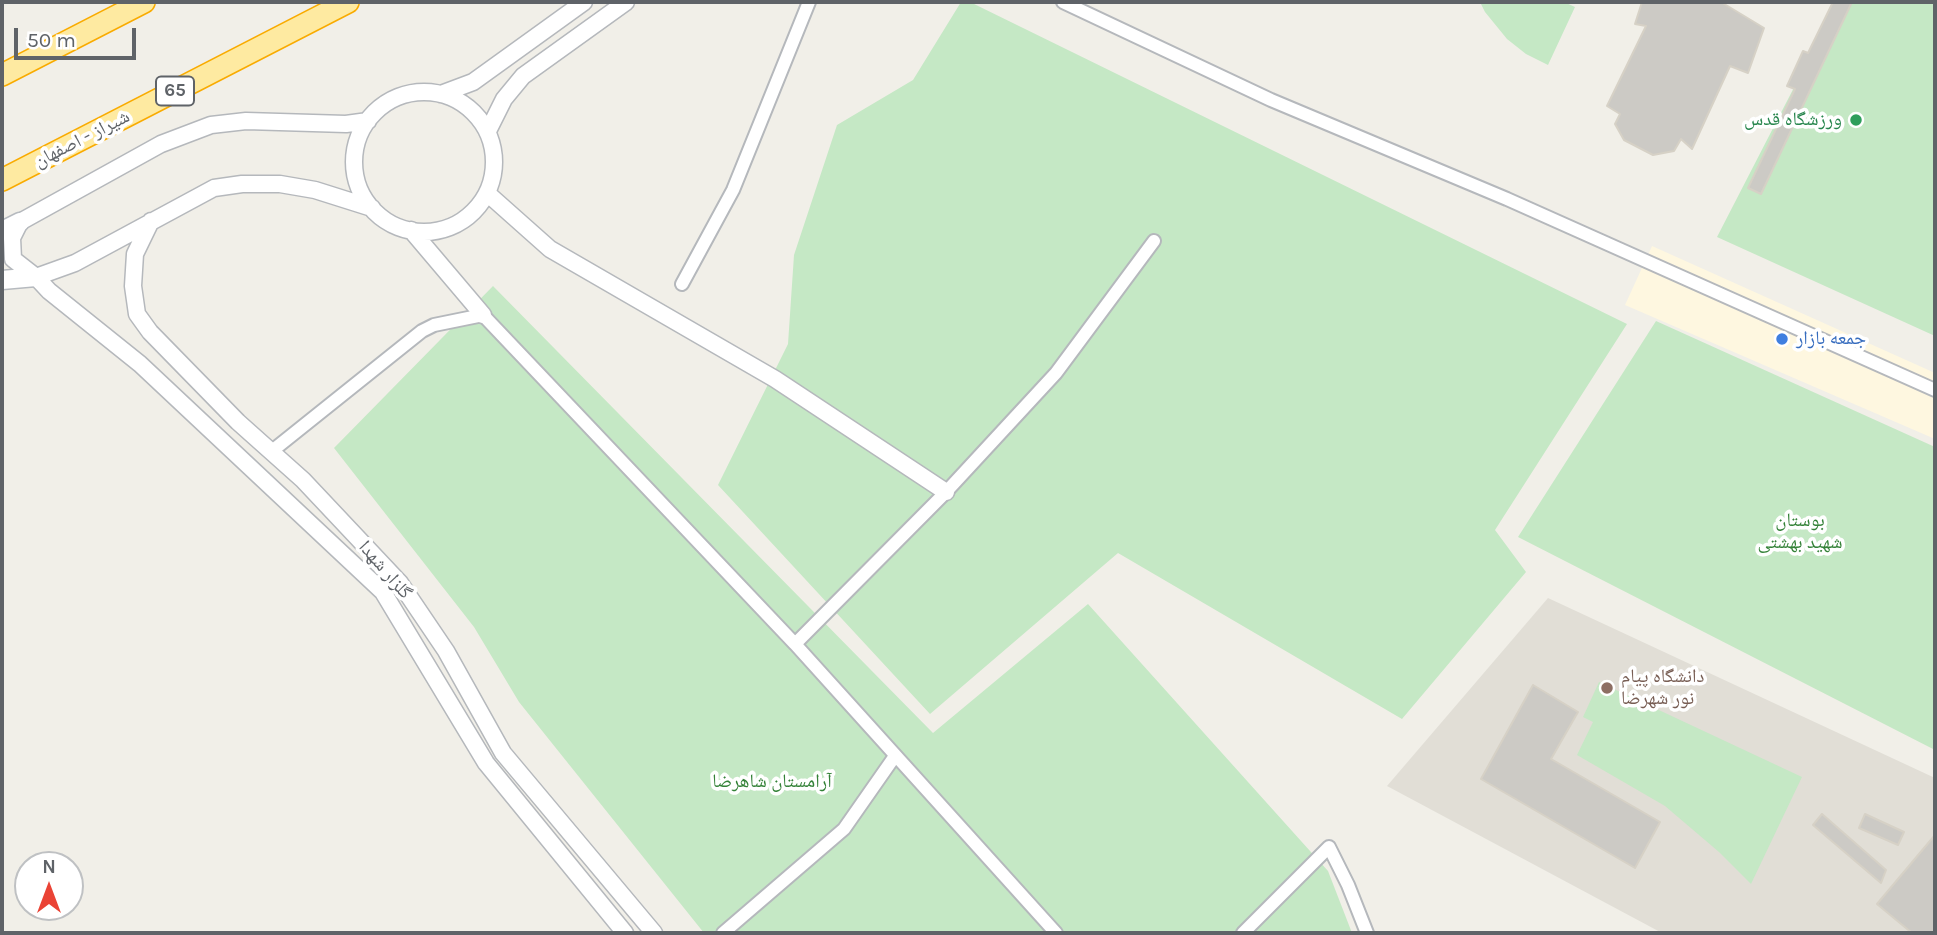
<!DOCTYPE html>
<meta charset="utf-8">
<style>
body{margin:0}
#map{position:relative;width:1937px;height:935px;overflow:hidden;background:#f1efe8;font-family:Karla,sans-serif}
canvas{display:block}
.frame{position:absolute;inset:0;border:4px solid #5f6368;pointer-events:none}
.north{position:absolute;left:14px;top:851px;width:70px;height:70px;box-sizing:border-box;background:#fff;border:2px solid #bfc1c3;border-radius:50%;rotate:0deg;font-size:19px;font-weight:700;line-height:28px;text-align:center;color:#5f6368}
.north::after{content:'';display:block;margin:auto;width:24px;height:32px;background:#ea4335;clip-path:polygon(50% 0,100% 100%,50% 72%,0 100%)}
.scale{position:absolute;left:14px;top:28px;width:122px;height:32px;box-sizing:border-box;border:4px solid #5f6368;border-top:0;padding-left:9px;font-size:21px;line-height:24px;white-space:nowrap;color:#5f6368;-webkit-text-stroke:5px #fff;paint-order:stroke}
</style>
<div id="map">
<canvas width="1937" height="935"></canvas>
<div class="frame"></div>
<div class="north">N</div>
<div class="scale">50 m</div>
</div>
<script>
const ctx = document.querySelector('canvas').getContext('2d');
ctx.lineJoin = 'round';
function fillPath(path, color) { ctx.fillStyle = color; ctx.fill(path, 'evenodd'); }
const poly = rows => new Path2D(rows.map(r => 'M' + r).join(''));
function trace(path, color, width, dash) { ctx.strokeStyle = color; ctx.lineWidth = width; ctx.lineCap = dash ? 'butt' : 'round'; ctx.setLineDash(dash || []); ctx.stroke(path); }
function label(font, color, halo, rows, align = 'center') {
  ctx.font = font + ' Karla,"Noto Naskh Arabic",sans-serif'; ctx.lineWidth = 7; ctx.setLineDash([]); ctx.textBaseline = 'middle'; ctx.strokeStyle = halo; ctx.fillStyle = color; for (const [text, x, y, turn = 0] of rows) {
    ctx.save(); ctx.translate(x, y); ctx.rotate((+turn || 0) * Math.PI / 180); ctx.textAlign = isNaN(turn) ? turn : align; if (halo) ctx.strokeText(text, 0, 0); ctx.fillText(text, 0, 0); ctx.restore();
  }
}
fillPath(poly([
 [1652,246,1935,373,1935,439,1625,305]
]), '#fef7e0');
fillPath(poly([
 [1548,598,1935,778,1935,933,1662,933,1387,786]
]), '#e1ded6');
fillPath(poly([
 [961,2,970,2,1627,324,1495,530,1526,572,1402,719,1118,553,930,714,718,485,788,344,794,255,837,125,913,80],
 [1480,2,1564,2,1575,7,1548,65,1526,54,1507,39,1485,12],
 [1838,2,1935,2,1935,336,1717,237],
 [493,286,933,733,1088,604,1328,871,1352,933,704,933,519,702,474,627,334,448],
 [1656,321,1935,447,1935,750,1518,537],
 [1599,682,1802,777,1751,884,1719,852,1665,806,1577,755,1593,722,1583,717]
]), '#c5e8c5');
const building = poly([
 [1642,2,1721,2,1764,28,1748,73,1730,66,1692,149,1681,139,1674,151,1653,155,1624,140,1615,124,1620,114,1607,106,1646,26,1635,24,1642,2],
 [1833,2,1852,2,1761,194,1748,188,1795,89,1787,86,1803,51,1808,53,1833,2],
 [1533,685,1578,712,1551,759,1660,822,1635,868,1481,779,1533,685],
 [1822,814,1886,870,1881,883,1813,825,1822,814],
 [1865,814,1904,832,1898,845,1859,828,1865,814],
 [1935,835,1935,933,1912,933,1877,904,1935,835]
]);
fillPath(building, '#cccac5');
trace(building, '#d6d1c6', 2);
const minor = poly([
 [1063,2,1271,100,1507,199,1935,390],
 [682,284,733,190,809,2],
 [272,451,422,331,434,325,483,315,795,644,1056,933],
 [795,644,946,492,1056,373,1154,241],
 [723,933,844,829,895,756],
 [1243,933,1329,847,1348,885,1367,933]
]);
const tertiary = poly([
 '354 162a70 70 0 1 1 140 0a70 70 0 1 1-140 0Z',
 [441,94,473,82,584,2],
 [368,121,346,124,246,121,211,125,161,144,20,222,12,238,13,259,36,277,49,291,140,364,383,592,486,763,625,933],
 [488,131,504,99,523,76,626,2],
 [487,193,550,249,775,379,946,492],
 [151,221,135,254,133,286,137,314,150,332,238,422,303,480,400,583,446,651,503,753,654,933],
 [411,230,483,315],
 [36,277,75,263,214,188,242,184,280,184,315,190,372,208]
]);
const secondary = poly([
 [2,231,20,222],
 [2,280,36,277]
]);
const trunk = poly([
 [2,75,144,2],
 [2,180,348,2]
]);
trace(minor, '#b5b8bc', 16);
trace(tertiary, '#b5b8bc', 19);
trace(secondary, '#b6babf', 21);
trace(trunk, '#f9ab00', 24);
trace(minor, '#fff', 12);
trace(tertiary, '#fff', 16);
trace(secondary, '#fff', 18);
trace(trunk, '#feeaa1', 21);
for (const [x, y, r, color] of [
 [1856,120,7,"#2e9e5b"],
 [1782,339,7,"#3f7fe0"],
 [1607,688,7,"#8d6e63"]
]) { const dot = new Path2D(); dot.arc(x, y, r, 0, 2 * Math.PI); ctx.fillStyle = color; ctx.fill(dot); trace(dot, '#fff', 2.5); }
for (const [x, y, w] of [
 [175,91,38]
]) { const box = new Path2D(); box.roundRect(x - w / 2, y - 14.5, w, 29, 5); ctx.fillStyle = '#fff'; ctx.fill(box); trace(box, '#5f6368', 2); }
label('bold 18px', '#5f6368', null, [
 ["65",175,91]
]);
label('19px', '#27864d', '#fff', [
 ["ورزشگاه قدس",1842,120]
], 'right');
label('19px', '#5f6368', '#fff', [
 ["شیراز - اصفهان",82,139,-27],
 ["گلزار شهدا",385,570,49]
]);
label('19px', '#366cbe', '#fff', [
 ["جمعه بازار",1796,339]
], 'left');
label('19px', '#348238', '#fff', [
 ["بوستان",1800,521],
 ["شهید بهشتی",1800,543],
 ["آرامستان شاهرضا",772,782]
]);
label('19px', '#785e54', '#fff', [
 ["دانشگاه پیام",1621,677],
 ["نور شهرضا",1621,699]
], 'left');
</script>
